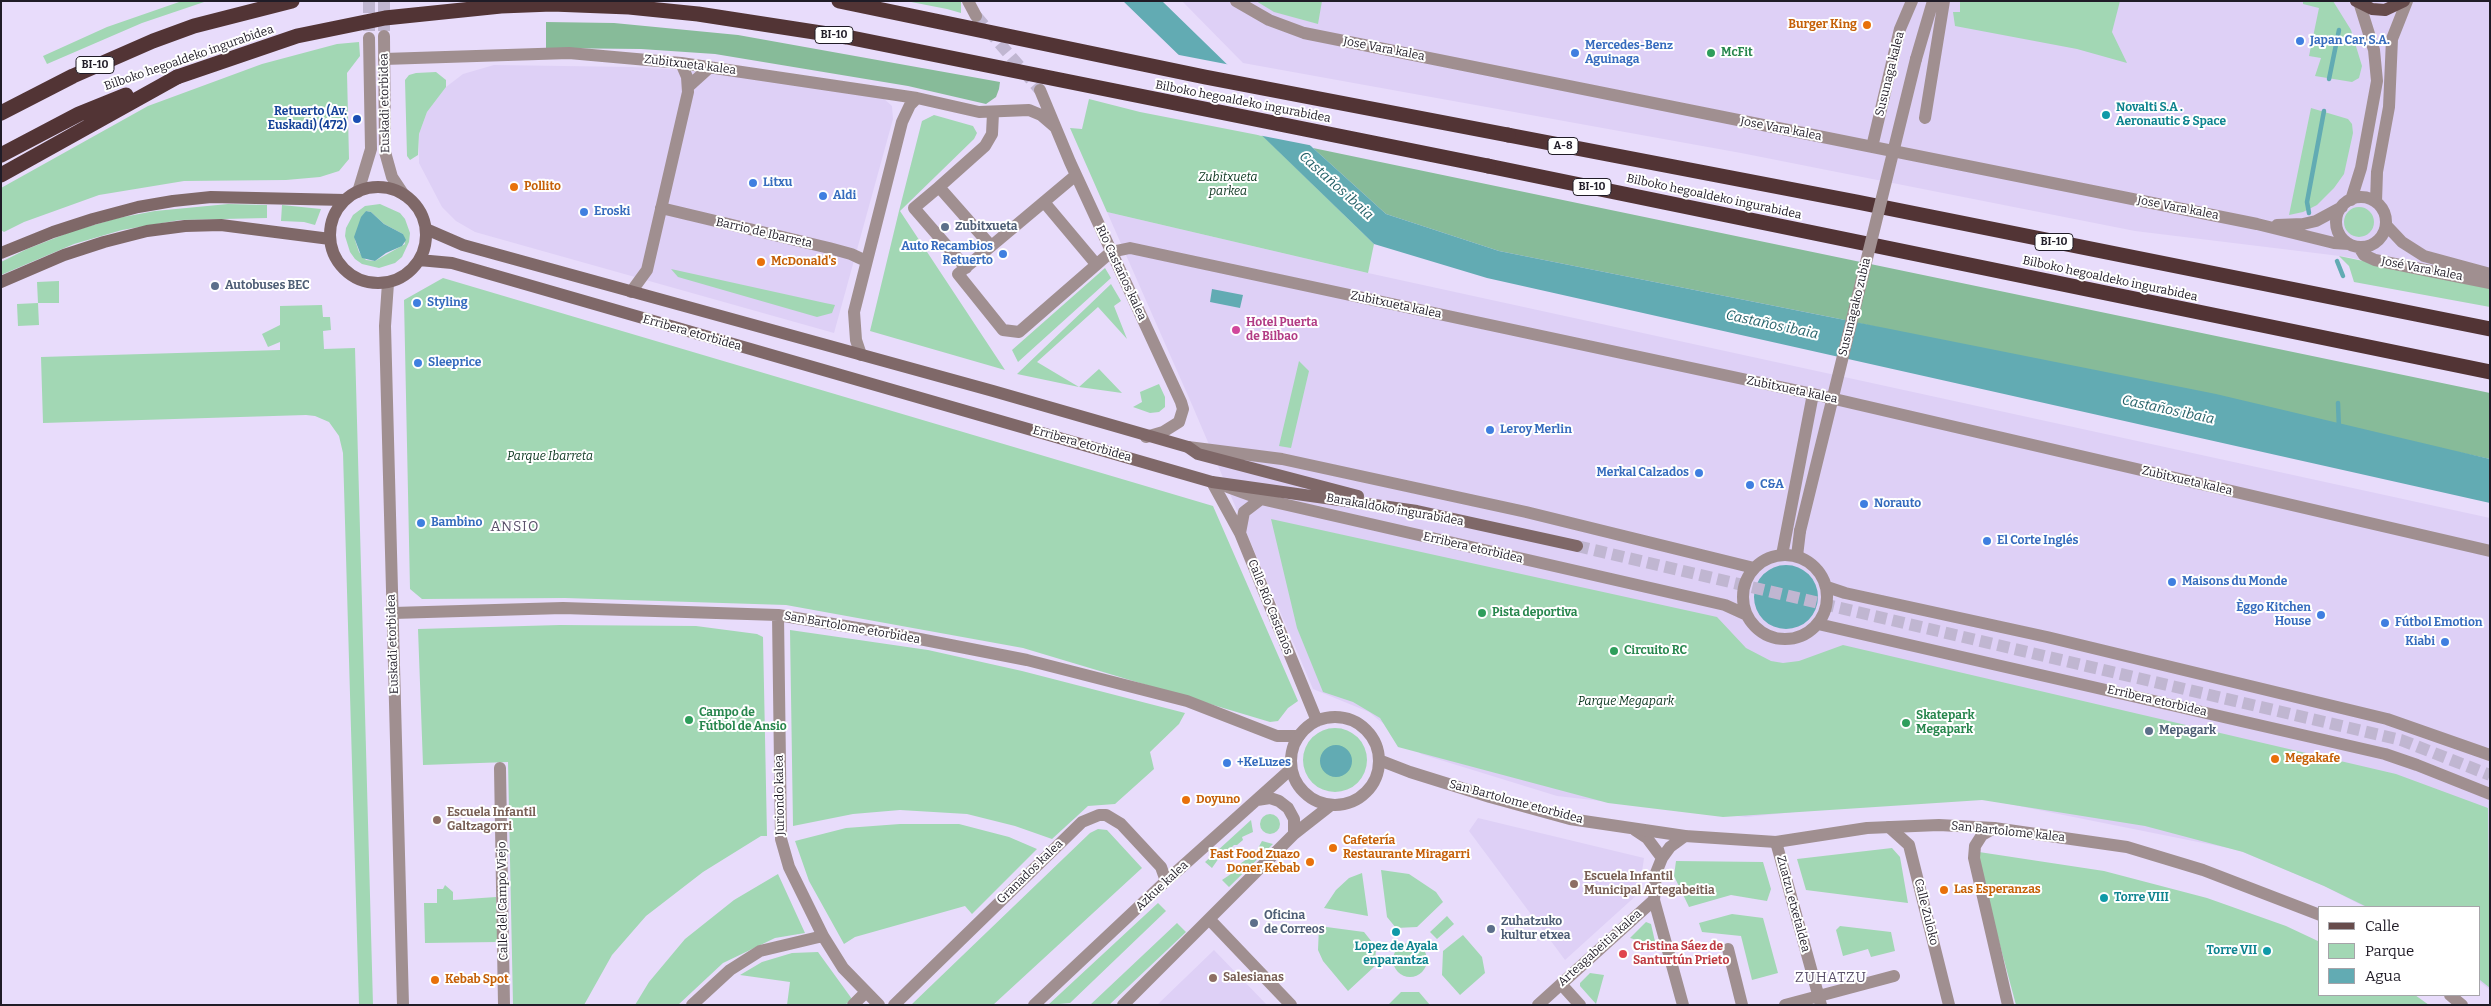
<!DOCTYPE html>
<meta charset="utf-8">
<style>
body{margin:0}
#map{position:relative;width:2491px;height:1006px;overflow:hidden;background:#e8dcfb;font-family:Bitter,serif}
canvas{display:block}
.frame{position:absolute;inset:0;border:2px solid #201c27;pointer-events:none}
.legend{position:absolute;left:2318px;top:906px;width:162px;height:90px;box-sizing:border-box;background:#fff;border:1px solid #a6a4a9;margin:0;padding:6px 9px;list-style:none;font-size:15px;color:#201c27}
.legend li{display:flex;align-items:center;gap:10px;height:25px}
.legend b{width:25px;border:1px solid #a6a4a9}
</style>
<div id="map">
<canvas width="2491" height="1006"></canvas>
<div class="frame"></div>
<ul class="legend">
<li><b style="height:6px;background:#674c4c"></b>Calle</li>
<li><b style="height:14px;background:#a2d7b4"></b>Parque</li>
<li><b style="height:14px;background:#62abb3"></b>Agua</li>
</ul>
</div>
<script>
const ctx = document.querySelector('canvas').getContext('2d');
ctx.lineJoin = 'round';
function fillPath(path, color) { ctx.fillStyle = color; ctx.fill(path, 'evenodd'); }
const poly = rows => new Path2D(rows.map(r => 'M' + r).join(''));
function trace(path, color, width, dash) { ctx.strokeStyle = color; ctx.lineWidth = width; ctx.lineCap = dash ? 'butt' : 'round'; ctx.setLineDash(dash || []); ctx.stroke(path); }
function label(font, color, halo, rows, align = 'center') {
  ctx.font = font + ' Bitter,serif'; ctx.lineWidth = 4; ctx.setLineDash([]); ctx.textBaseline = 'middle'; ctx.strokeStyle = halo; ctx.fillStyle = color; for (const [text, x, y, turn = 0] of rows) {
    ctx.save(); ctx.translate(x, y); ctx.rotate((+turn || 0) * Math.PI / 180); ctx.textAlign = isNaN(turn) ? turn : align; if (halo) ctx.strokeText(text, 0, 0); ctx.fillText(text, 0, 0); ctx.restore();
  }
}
fillPath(poly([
 [1182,1,2490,1,2490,289,2348,257,2135,231,1741,153,1243,63],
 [494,65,632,67,714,72,883,98,892,106,893,119,834,333,475,232,456,221,442,207,419,163,419,134,427,112,446,87,463,74],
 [1107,212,1368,273,2490,518,2490,990,2480,982,2480,907,2365,907,2324,886,2238,850,1964,795,1746,817,1557,796,1421,754,1369,712,1313,689,1193,407],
 [1478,818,1644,858,1639,893,1565,960,1469,831],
 [1214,950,1267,1005,1157,1005]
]), '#ded0f6');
fillPath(poly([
 [182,1,207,1,142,23,47,64,43,56,107,27],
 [906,1,961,1,961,13,947,9],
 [1256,1,1322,1,1318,24,1274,12],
 [1960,1,2120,1,2112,32,2127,63,2077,49,1955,26,1953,12,1960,12],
 [2303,1,2333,1,2351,30,2362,66,2359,78,2352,82,2315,76,2321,58,2309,56,2319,8,2303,4],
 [359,42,360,56,347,73,349,159,339,171,320,177,286,180,184,181,99,195,24,222,4,232,1,230,1,188,148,106,262,64,337,44],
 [436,72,446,80,446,87,427,112,419,134,418,155,410,160,407,156,405,80,409,75,416,73],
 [1089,99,1140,112,1263,136,1374,244,1368,273,1107,212,1070,128,1082,129],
 [2311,108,2348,119,2352,124,2353,133,2344,174,2334,188,2317,205,2303,212,2289,215],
 [934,115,973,126,977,133,974,139,900,211,1005,370,870,331,899,211,922,121],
 [228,204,267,205,267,218,180,220,122,230,74,244,1,275,1,262,27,249,73,231,118,218,155,211],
 [380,204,400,213,405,219,410,233,409,242,402,257,395,263,379,268,362,264,355,259,350,252,345,236,346,228,353,215,365,206],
 [366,211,371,212,384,224,403,234,405,244,375,261,366,260,359,252,355,240],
 [282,205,321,209,315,225,304,222,281,221],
 '2344 222a15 15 0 1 1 30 0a15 15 0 1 1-30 0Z',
 [2339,256,2490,287,2490,307,2354,282,2349,266],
 [1105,268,1111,278,1018,362,1012,350],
 [671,269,825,303,835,305,832,313,817,317,678,277],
 [443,278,1213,506,1298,701,1288,708,1278,721,1270,722,1023,648,786,605,565,598,422,599,410,589,404,300],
 [59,281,59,303,38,303,39,325,18,326,17,304,38,303,37,282],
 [1111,284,1121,301,1114,306,1127,339,1098,307,1037,362,1079,387,1099,369,1122,393,1079,387,1017,374],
 [322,305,323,317,330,317,331,330,323,331,324,349,355,348,373,1005,359,1005,343,453,339,436,329,422,315,416,306,415,43,423,41,357,280,350,280,342,268,347,262,334,280,325,280,306],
 [1299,361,1309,371,1291,448,1279,446],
 [1159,384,1165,397,1165,407,1159,412,1150,413,1133,407,1142,402,1140,392],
 [1271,519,1717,617,1746,648,1771,661,1783,663,1799,661,1843,645,2396,774,2488,808,2490,988,2480,980,2480,907,2367,907,2324,886,2243,852,2145,826,1982,800,1723,817,1608,803,1398,747,1380,718,1353,702,1323,692,1297,628],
 [560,625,696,626,757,634,763,637,767,836,761,836,703,872,646,916,612,955,584,1005,513,1005,508,762,423,765,418,629],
 [790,630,928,650,1022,671,1185,713,1179,724,1150,752,1154,769,1115,804,1088,806,1052,839,1015,826,967,814,900,810,853,814,793,826],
 '1303 760a32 32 0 1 1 64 0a32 32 0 1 1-64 0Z',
 '1260 824a10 10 0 1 1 20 0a10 10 0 1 1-20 0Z',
 [1251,820,1253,832,1242,837,1243,840,1237,845,1234,845,1229,850,1229,853,1223,858,1219,858,1212,868,1205,862],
 [900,824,959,824,1009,837,1037,849,972,914,965,906,855,937,844,944,809,881,795,841,846,828],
 [1098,829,1107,830,1142,868,993,1005,911,1005,1090,833],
 [1262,841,1273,844,1229,887,1222,880,1234,872,1234,868,1247,859,1247,856,1253,850,1257,850],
 [1892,848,1900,857,1908,903,1806,890,1797,859],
 [1979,852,2104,871,2207,898,2286,926,2320,942,2320,995,2415,995,2429,1005,2016,1005,1978,863],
 [1676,861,1763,862,1771,889,1767,901,1731,895,1689,907,1674,876],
 [1381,870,1409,874,1436,892,1443,902,1417,927,1396,928,1387,917],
 [1362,873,1368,916,1324,908,1336,890,1349,878],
 [778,874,805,933,775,938,723,963,678,1005,635,1005,649,982,685,939,734,900],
 [445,885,453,892,453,900,496,897,498,942,425,943,424,903,437,903,437,889,443,889],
 [1158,903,1166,911,1070,1003,1048,1005],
 [1732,914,1763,918,1778,973,1752,980,1741,936,1702,932,1699,923],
 [1447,916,1454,924,1437,939,1430,932],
 [1646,922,1651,924,1656,946,1630,938],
 [1177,923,1186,932,1109,1005,1090,1005],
 [1319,926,1364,932,1376,947,1375,966,1348,991,1323,961,1318,950],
 [1840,926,1891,932,1895,951,1871,957,1868,949,1843,956,1836,930],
 [1463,935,1482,957,1485,973,1460,995,1442,975,1443,951],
 '1393 960a17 17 0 1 1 34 0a17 17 0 1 1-34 0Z',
 [818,952,852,999,845,1005,787,1005,790,982,740,975,762,962,792,953],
 [1590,973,1604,975,1596,1004,1580,986,1580,983],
 [1401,992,1419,992,1430,1005,1388,1005]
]), '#a2d7b4');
fillPath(poly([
 [546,22,614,23,738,35,1000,82,999,89,996,97,986,104,908,86,715,54,641,49,546,48],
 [1313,148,2490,393,2490,459,1835,318,1499,251,1386,214]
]), '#87bb99');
fillPath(poly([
 [1123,1,1162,1,1313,148,1386,214,1499,251,2216,394,2490,459,2490,503,1487,278,1374,244],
 [366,211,371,212,384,224,403,234,406,240,402,246,386,253,375,261,362,258,354,237,361,217],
 [1212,289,1243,295,1240,308,1210,302],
 '1754 597a32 32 0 1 1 64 0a32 32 0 1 1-64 0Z',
 '1320 761a16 16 0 1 1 32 0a16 16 0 1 1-32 0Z'
]), '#62abb3');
fillPath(poly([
 [1174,54,1231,65,1314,146,1258,135]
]), '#e8dcfb');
trace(poly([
 [2329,79,2339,30],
 [2309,213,2307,202,2324,111],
 [2337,261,2343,276],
 [2338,403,2339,429]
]), '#62abb3', 4.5);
trace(poly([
 [976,16,1040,90]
]), '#c0b6d1', 12, [12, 6]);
trace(poly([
 [369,1,369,38],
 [384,1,384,36]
]), '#c0b6d1', 12, [12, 6]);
trace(poly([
 [1577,546,2401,740,2490,775]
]), '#c0b6d1', 12, [12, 6]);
trace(poly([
 [968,1,976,16],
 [1236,1,1269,20,1304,33,2257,224,2334,243,2349,244],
 [384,59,569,53,681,63,917,98,979,112,1029,110,1041,115,1055,127],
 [1916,59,1933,1],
 [689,86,710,67],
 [1040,90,1070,162,1181,402,1183,409,1179,422,1163,432,1146,437],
 [1925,118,1944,1],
 [1872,147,1900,29,1912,1],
 [1076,175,958,274,1003,330,1019,332,1111,252,1130,248,1813,394,2490,551],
 [939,187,985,146,992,134,993,113],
 '2336 222a25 25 0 1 1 50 0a25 25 0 1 1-50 0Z',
 [2351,200,2361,168,2377,81,2374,50,2360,5],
 [1044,202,1096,264],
 [2376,202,2377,172,2389,107,2392,39,2407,1],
 [661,208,829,248,851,254,866,261],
 [2277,225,2303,224,2316,221,2342,207],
 [2386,225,2402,242,2424,256,2490,274],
 [2359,247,2364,255,2375,260,2490,283],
 [966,268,914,208,939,187,991,246],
 [631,292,647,270,688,92,687,77,681,63],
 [861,355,856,340,854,312,902,122,910,105,917,98],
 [1782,555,1813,394],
 [1797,556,1800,531],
 [393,613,563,608,778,615,894,634,1027,660,1187,701,1277,736,1299,736],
 [778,615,781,839,789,867,823,936,843,968,879,1005],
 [500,768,504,1005],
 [1257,800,1270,798,1279,801,1288,808,1294,819,1294,834],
 [1889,827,1909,845,1949,1005],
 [1994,828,1982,835,1975,846,1974,858,2008,1005],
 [1635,830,1647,838,1662,858],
 [1776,842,1821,1005],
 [1654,900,1683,1005],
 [1210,920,1291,1005],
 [1728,949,1742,1005],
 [1561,984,1580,1005],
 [692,1005,730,970,760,951,823,936],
 [853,1005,866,992],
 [894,1005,1082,822,1099,815,1106,815,1121,824,1161,867,1166,881],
 [1034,1005,1166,881,1291,769],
 [1123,1005,1294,834,1331,805],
 [1538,1005,1654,900,1656,873,1662,858,1670,847,1685,836],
 [1785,1005,1894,976]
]), '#a08f90', 12);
trace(poly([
 [384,36,385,152,392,177,404,195],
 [358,192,371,149,369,38],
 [388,283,385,326,403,1005],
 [1188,447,1282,459,1526,512,1754,568],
 [1212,482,1240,533,1317,721],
 [1228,487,1261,499,1725,605,1747,615],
 [1240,533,1244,512,1261,499],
 '1743 597a42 42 0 1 1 84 0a42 42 0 1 1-84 0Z',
 [1827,587,1845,593,2047,637,2387,719,2490,755],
 [1818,624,2385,754,2417,765,2490,794],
 '1291 761a44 44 0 1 1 88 0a44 44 0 1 1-88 0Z',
 [1379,760,1410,772,1490,797,1570,819,1685,836,1776,842,1867,828,1939,825,1994,828,2127,847,2203,870,2320,915],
 [2450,995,2462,1005]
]), '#a08f90', 12);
trace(poly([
 '330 235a48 48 0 1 1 96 0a48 48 0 1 1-96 0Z',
 [426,229,463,245,993,391,1188,447,1198,454,1358,496],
 [1,253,53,232,93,219,138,207,173,201,211,197,345,200],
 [419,260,452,263,1212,482,1417,511,1577,546],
 [1,282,64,255,104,242,147,231,185,226,221,225,330,239]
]), '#7f6868', 12);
trace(poly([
 [2356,1,2372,9,2385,10,2404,1]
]), '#674c4c', 12);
trace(poly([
 [1,113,73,76,153,41,194,26,292,1],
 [1508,135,1857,202,2490,329],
 [1,155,79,114,126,95],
 [1488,166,2490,372],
 [1,175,177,77]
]), '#523435', 15);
trace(poly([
 [1800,531,1916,59]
]), '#a08f90', 12);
trace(poly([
 [839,1,1205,77,1508,135],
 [177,77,297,36,385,18,501,6,552,4,629,7,698,14,847,37,1488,166]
]), '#523435', 15);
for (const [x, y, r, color] of [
 [1867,25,5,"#e8710a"],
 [2300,41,5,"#3f7fe0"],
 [1575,53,5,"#3f7fe0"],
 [1711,53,5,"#2e9e5b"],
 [2106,115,5,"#0f9aa8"],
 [357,119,5,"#1a4fb4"],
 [753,183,5,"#3f7fe0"],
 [514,187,5,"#e8710a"],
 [823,196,5,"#3f7fe0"],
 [584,212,5,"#3f7fe0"],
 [945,227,5,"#5c6f8a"],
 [1003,254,5,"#3f7fe0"],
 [761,262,5,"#e8710a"],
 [215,286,5,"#5c6f8a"],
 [417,303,5,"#3f7fe0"],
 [1236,330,5,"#d1479c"],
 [418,363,5,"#3f7fe0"],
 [1490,430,5,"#3f7fe0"],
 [1699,473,5,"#3f7fe0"],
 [1750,485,5,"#3f7fe0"],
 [1864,504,5,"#3f7fe0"],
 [421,523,5,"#3f7fe0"],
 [1987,541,5,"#3f7fe0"],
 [2172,582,5,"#3f7fe0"],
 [1482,613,5,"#2e9e5b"],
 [2321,615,5,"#3f7fe0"],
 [2385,623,5,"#3f7fe0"],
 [2445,642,5,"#3f7fe0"],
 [1614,651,5,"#2e9e5b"],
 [689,720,5,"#2e9e5b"],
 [1906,723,5,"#2e9e5b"],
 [2149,731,5,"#5c6f8a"],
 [2275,759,5,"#e8710a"],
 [1227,763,5,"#3f7fe0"],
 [1186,800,5,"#e8710a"],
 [437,820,5,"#8d6e63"],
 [1333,848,5,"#e8710a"],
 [1310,862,5,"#e8710a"],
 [1574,884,5,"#8d6e63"],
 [1944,890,5,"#e8710a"],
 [2104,898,5,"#0f9aa8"],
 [1254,923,5,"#5c6f8a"],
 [1491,929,5,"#5c6f8a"],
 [1396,932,5,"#0f9aa8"],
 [2267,951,5,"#0f9aa8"],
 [1623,954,5,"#e0444e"],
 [1213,978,5,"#8d6e63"],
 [435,980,5,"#e8710a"]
]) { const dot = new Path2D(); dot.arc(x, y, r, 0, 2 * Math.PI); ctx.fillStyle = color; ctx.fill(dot); trace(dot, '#fff', 2); }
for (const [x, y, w] of [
 [834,35,38],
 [95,65,38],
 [1563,146,30],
 [1592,187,38],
 [2054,242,38]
]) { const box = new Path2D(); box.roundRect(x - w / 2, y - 8.5, w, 17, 4); ctx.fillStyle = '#fff'; ctx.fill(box); trace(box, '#201c27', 1); }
label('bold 11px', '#201c27', null, [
 ["BI-10",834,35],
 ["BI-10",95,65],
 ["A-8",1563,146],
 ["BI-10",1592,187],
 ["BI-10",2054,242]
]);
label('bold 12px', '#c56008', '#fff', [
 ["Burger King",1857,25,"right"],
 ["Pollito",524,187],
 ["McDonald's",771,262],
 ["Megakafe",2285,759],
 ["Doyuno",1196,800],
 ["Cafetería",1343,841],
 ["Restaurante Miragarri",1343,855],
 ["Fast Food Zuazo",1300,855,"right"],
 ["Doner Kebab",1300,869,"right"],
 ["Las Esperanzas",1954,890],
 ["Kebab Spot",445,980]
], 'left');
label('bold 12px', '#366cbe', '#fff', [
 ["Japan Car, S.A.",2310,41],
 ["Mercedes-Benz",1585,46],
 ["Aguinaga",1585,60],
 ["Litxu",763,183],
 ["Aldi",833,196],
 ["Eroski",594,212],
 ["Auto Recambios",993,247,"right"],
 ["Retuerto",993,261,"right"],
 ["Styling",427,303],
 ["Sleeprice",428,363],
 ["Leroy Merlin",1500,430],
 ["Merkal Calzados",1689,473,"right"],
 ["C&A",1760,485],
 ["Norauto",1874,504],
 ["Bambino",431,523],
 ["El Corte Inglés",1997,541],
 ["Maisons du Monde",2182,582],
 ["Èggo Kitchen",2311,608,"right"],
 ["House",2311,622,"right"],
 ["Fútbol Emotion",2395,623],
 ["Kiabi",2435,642,"right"],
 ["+KeLuzes",1237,763]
], 'left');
label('12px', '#201c27', '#fff', [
 ["Jose Vara kalea",1384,49,11],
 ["Bilboko hegoaldeko ingurabidea",189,58,-19],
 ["Zubitxueta kalea",690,65,7],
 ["Susunaga kalea",1890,74,-76],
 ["Bilboko hegoaldeko ingurabidea",1243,102,11],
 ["Euskadi etorbidea",385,103,-91],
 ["Jose Vara kalea",1781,129,11],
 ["Bilboko hegoaldeko ingurabidea",1714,197,12],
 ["Jose Vara kalea",2178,208,11],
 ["Barrio de Ibarreta",764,233,13],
 ["José Vara kalea",2422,269,11],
 ["Rio Castaños kalea",1121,273,65],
 ["Bilboko hegoaldeko ingurabidea",2110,279,12],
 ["Zubitxueta kalea",1396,305,12],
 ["Susunagako zubia",1855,307,-76],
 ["Erribera etorbidea",692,333,16],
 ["Zubitxueta kalea",1792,390,12],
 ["Erribera etorbidea",1082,444,16],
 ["Zubitxueta kalea",2187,481,13],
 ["Barakaldoko ingurabidea",1395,510,10],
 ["Erribera etorbidea",1473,548,13],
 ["Calle Río Castaños",1270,607,68],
 ["San Bartolome etorbidea",852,628,10],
 ["Euskadi etorbidea",393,644,-92],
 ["Erribera etorbidea",2157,701,13],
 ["Juriondo kalea",780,795,-91],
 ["San Bartolome etorbidea",1516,802,15],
 ["San Bartolome kalea",2008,832,6],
 ["Granados kalea",1030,872,-44],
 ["Azkue kalea",1162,886,-43],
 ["Calle del Campo Viejo",503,901,-91],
 ["Zuatzu etxetaldea",1793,904,75],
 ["Calle Zuloko",1926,912,76],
 ["Arteagabeitia kalea",1600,948,-42]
]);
label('bold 12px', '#27864d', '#fff', [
 ["McFit",1721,53],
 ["Pista deportiva",1492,613],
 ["Circuito RC",1624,651],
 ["Campo de",699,713],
 ["Fútbol de Ansio",699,727],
 ["Skatepark",1916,716],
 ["Megapark",1916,730]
], 'left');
label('bold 12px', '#0d838f', '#fff', [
 ["Novalti S.A .",2116,108],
 ["Aeronautic & Space",2116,122],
 ["Torre VIII",2114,898],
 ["Lopez de Ayala",1396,947,"center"],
 ["enparantza",1396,961,"center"],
 ["Torre VII",2257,951,"right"]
], 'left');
label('bold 12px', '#164399', '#fff', [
 ["Retuerto (Av.",347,112],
 ["Euskadi) (472)",347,126]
], 'right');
label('italic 12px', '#07321b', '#fff', [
 ["Zubitxueta",1228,178],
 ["parkea",1228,192],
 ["Parque Ibarreta",550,457],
 ["Parque Megapark",1626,702]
]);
label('bold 12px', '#4e5e75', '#fff', [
 ["Zubitxueta",955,227],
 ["Autobuses BEC",225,286],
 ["Mepagark",2159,731],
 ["Oficina",1264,916],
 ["de Correos",1264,930],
 ["Zuhatzuko",1501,922],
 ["kultur etxea",1501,936]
], 'left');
label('bold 12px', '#b23c85', '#fff', [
 ["Hotel Puerta",1246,323],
 ["de Bilbao",1246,337]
], 'left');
label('bold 12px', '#785e54', '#fff', [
 ["Escuela Infantil",447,813],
 ["Galtzagorri",447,827],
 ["Escuela Infantil",1584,877],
 ["Municipal Artegabeitia",1584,891],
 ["Salesianas",1223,978]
], 'left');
label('bold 12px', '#be3a42', '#fff', [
 ["Cristina Sáez de",1633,947],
 ["Santurtún Prieto",1633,961]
], 'left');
label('italic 14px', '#246168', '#fff', [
 ["Castaños ibaia",1336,186,42],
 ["Castaños ibaia",1772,325,12],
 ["Castaños ibaia",2168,410,12]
]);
ctx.letterSpacing = '1px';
label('14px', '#5b516b', '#fff', [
 ["ANSIO",515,527],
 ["ZUHATZU",1831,978]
]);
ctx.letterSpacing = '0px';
</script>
